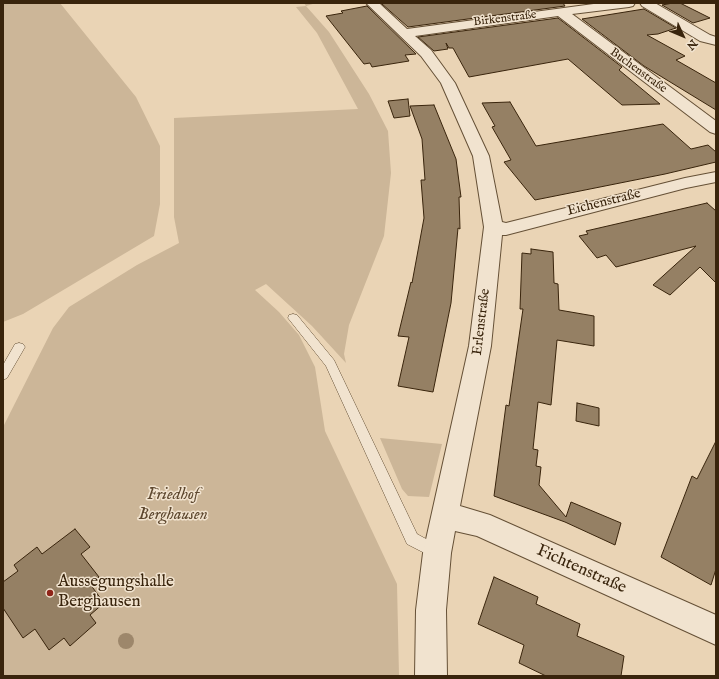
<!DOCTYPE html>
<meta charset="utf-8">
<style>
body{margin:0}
#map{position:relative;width:719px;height:679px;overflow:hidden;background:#ead4b5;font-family:"IM FELL English",serif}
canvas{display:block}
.frame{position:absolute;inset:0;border:4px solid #39240c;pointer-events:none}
.north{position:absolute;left:663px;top:16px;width:40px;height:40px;-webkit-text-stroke:3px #f1e3cf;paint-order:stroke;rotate:134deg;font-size:11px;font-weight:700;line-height:16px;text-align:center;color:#39240c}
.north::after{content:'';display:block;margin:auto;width:14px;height:18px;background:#39240c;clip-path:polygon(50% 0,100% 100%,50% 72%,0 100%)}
</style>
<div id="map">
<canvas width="719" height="679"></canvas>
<div class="frame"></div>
<div class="north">N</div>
</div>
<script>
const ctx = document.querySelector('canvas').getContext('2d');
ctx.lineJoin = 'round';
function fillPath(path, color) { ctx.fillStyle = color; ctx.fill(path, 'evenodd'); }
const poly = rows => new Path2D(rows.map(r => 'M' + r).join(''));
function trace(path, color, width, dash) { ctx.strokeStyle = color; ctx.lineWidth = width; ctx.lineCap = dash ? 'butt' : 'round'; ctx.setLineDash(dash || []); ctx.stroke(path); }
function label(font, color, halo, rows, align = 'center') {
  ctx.font = font + ' "IM FELL English",serif'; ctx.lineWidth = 3; ctx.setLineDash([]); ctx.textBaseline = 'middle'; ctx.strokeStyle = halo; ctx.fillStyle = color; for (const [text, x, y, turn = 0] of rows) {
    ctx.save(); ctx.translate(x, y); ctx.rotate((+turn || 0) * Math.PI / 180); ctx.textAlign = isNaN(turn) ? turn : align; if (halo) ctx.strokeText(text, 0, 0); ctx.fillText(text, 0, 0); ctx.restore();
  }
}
fillPath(poly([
 [3,3,60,3,136,97,160,146,160,204,154,236,23,314,3,322],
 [304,3,316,3,306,6,329,32,369,94,388,131,391,173,384,236,349,325,344,354,346,363,312,326,266,284,255,290,279,312,299,335,315,367,325,431,397,584,399,676,3,676,3,427,53,328,69,307,137,265,179,243,174,217,174,118,358,109,317,33,296,7,306,6],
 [380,438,442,444,429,497,408,496,402,489]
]), '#ccb698');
const building = poly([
 [384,3,563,3,565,6,408,27,382,4,384,3],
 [673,3,680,3,710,18,693,23,662,5,673,3],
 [367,6,416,54,405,55,409,61,372,67,370,63,364,64,326,16,343,13,341,11,367,6],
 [644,9,676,28,658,34,647,35,685,56,676,60,716,83,716,110,644,66,582,19,644,9],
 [558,18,622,67,619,70,660,104,622,105,568,59,469,77,453,48,449,48,446,43,448,49,434,51,418,37,558,18],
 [408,99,410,116,394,118,388,101,408,99],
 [510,102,536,146,663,124,691,149,708,145,716,152,716,162,665,174,535,200,504,162,511,160,492,127,495,126,482,103,510,102],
 [434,105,456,159,461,197,459,197,460,229,458,228,451,303,433,392,398,386,409,337,398,336,411,282,412,283,424,218,421,180,425,180,422,139,410,106,434,105],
 [707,203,716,211,716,283,700,267,670,295,653,285,696,246,616,267,606,255,597,258,579,236,588,234,586,231,707,203],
 [531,249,553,252,554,283,558,284,559,310,594,316,594,346,557,340,551,405,538,402,533,449,538,450,536,466,541,467,539,485,566,517,571,502,621,523,615,545,565,522,494,496,506,405,509,406,523,309,520,309,522,253,531,254,531,249],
 [577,403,599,408,599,426,576,421,577,403],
 [716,441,716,569,711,585,661,557,692,476,697,479,716,441],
 [75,529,90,547,81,554,99,577,90,584,104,603,90,615,96,623,70,646,64,638,49,650,35,629,23,638,3,608,3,582,18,571,14,565,37,547,42,554,75,529],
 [494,577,538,597,536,604,580,624,577,636,624,656,621,676,546,676,519,663,524,645,478,624,494,577]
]);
fillPath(building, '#958064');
trace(building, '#39240c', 1);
const lane = poly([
 [293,314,297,315,334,360,417,534,441,547,443,552,441,557,436,559,407,544,326,366,288,318,289,315,293,314],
 [19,343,23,344,25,347,7,378,3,380,3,365,15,344,19,343]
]);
const street = poly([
 [366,3,379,3,407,29,601,3,635,3,633,6,629,7,572,14,716,121,716,134,710,132,558,16,415,36,431,50,455,83,489,156,502,222,506,223,685,178,716,172,716,182,686,188,506,235,502,235,491,346,460,506,490,515,716,615,716,645,477,536,455,531,451,553,446,610,447,676,415,676,416,610,423,553,469,346,484,227,473,156,441,83,421,56,366,3],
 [640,3,655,3,710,35,716,37,716,45,700,41,642,6,640,3]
]);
trace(lane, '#655036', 1);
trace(street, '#655036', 2);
fillPath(lane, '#f1e3cf');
fillPath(street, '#f1e3cf');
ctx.fillStyle = '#9d876b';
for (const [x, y] of [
 [126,641]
]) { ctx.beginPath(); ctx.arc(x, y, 8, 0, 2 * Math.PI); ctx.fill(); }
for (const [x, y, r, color] of [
 [50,593,4,"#8f2418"]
]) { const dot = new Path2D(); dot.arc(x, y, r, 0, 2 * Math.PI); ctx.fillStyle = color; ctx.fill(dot); trace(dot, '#f1e3cf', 1.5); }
label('12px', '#39240c', '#f1e3cf', [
 ["Birkenstraße",505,19,-7],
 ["Buchenstraße",638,71,36]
]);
label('14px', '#39240c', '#f1e3cf', [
 ["Eichenstraße",604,203,-14],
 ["Erlenstraße",482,322,-83]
]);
label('italic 17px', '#5e482f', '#f1e3cf', [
 ["Friedhof",173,496],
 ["Berghausen",173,516]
]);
label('17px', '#39240c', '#f1e3cf', [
 ["Fichtenstraße",581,570,24]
]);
label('17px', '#39240c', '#f1e3cf', [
 ["Aussegungshalle",58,583],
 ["Berghausen",58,603]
], 'left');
</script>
